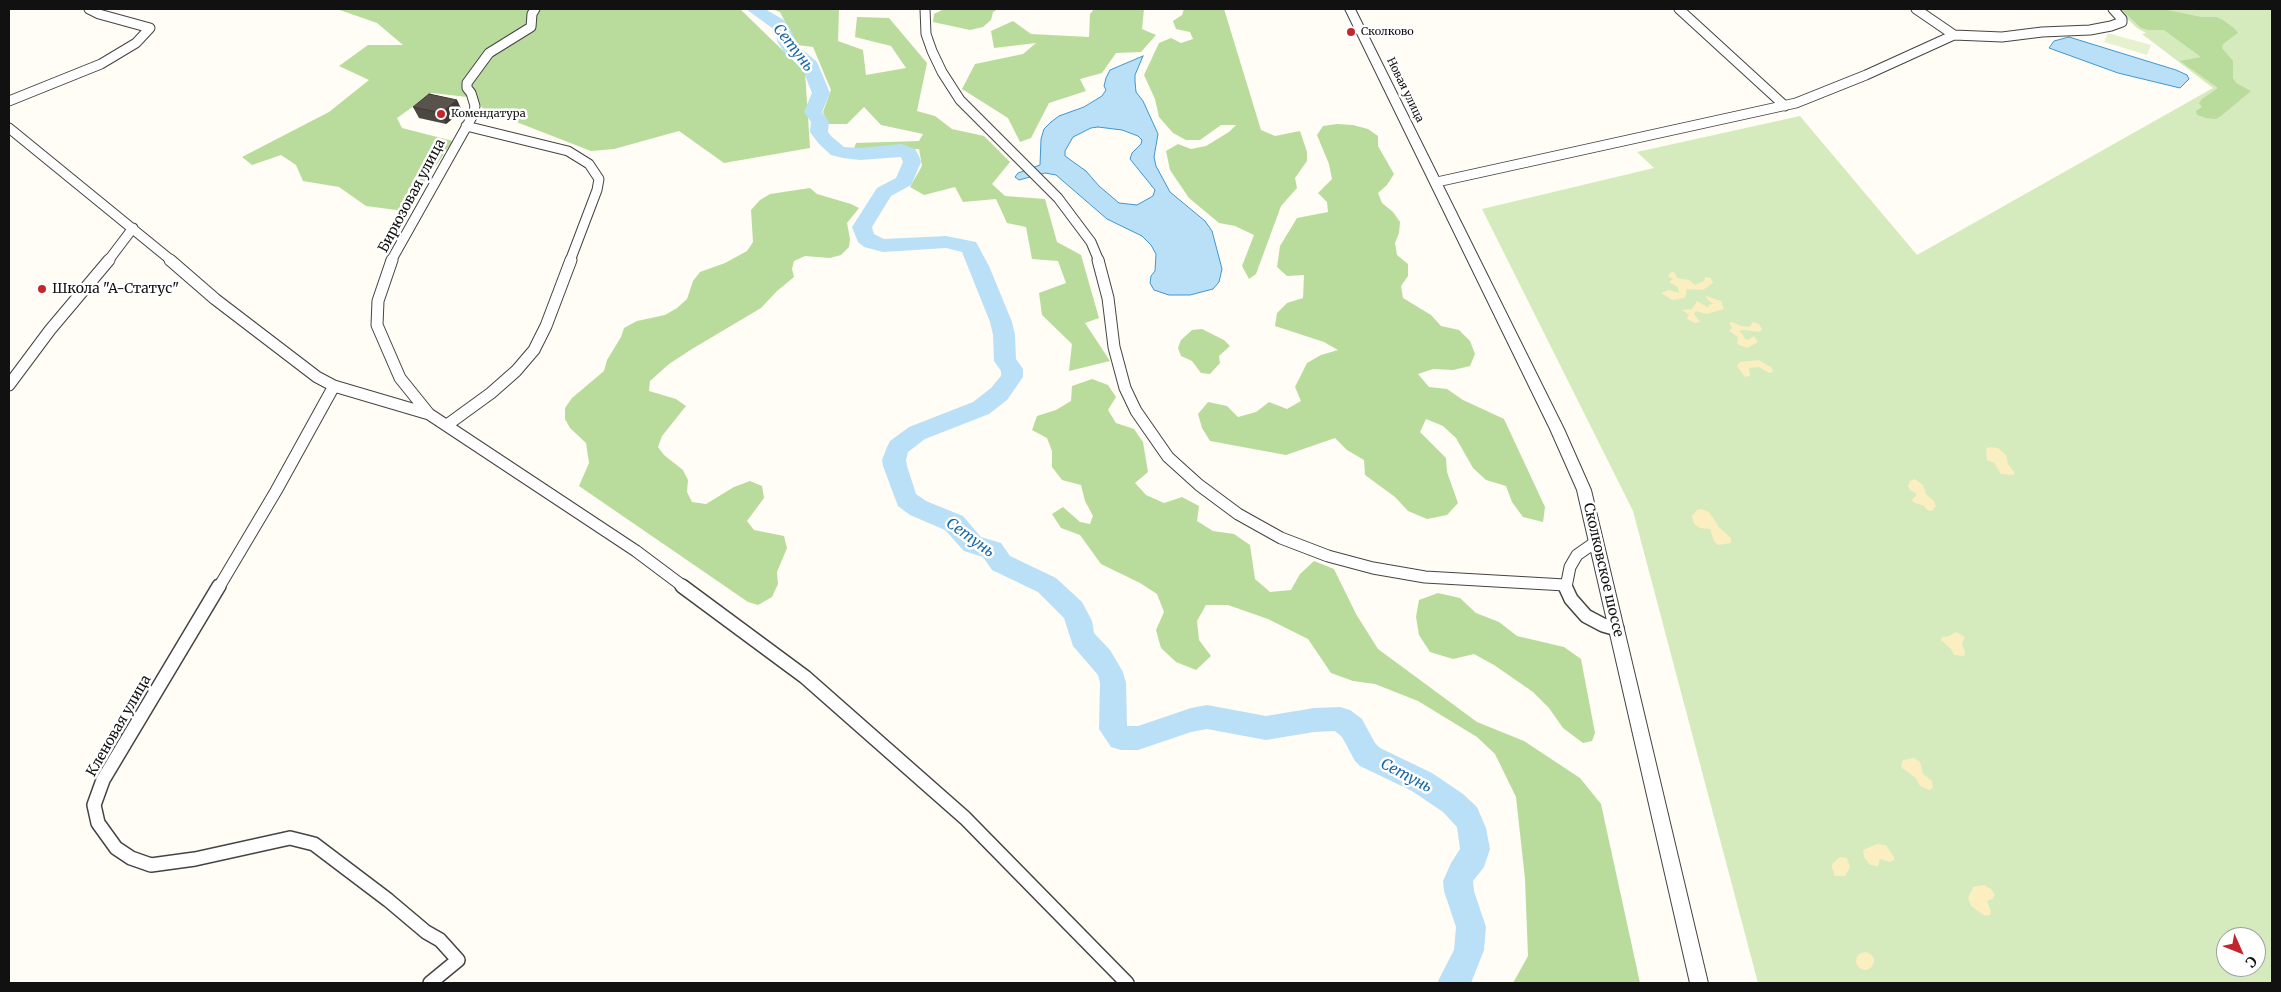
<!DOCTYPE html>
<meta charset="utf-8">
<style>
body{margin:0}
#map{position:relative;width:2281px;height:992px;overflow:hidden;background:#fffdf5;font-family:Merriweather,serif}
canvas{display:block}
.frame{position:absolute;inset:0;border:10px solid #111;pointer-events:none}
.north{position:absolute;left:2216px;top:927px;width:50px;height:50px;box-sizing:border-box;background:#fff;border:1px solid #a0a0a0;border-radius:50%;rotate:134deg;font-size:14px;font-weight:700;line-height:20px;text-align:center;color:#111}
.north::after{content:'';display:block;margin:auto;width:18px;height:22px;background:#c4262e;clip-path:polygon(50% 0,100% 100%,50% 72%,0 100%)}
</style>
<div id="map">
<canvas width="2281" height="992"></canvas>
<div class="frame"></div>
<div class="north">С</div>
</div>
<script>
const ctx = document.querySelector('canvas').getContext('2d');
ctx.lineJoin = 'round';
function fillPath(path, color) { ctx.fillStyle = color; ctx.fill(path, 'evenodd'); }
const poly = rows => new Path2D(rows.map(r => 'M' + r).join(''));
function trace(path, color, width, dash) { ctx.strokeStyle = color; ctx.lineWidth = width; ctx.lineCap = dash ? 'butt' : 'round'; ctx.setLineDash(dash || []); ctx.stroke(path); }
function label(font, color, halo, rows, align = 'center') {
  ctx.font = font + ' Merriweather,serif'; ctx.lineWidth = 5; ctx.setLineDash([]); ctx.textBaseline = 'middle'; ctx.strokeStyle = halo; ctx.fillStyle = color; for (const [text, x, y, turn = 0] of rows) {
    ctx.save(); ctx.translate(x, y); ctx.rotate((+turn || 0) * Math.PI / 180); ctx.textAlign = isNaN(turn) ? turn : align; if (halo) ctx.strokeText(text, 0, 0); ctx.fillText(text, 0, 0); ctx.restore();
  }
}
fillPath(poly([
 [2117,9,2272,9,2272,983,1758,983,1633,511,1482,209,1654,168,1637,152,1800,116,1917,255,2213,88,2142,34,2146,33,2137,28],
 [2226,937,2256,937,2256,967,2226,967]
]), '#d5ebbd');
fillPath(poly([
 [337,9,740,9,805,72,810,148,724,163,679,131,614,149,591,151,483,109,476,98,432,93,397,118,402,128,453,141,404,211,366,206,339,187,303,181,296,165,281,155,252,165,242,157,329,112,369,80,339,66,368,45,403,45,377,23],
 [772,9,839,9,838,41,863,50,866,75,906,68,891,46,855,37,857,17,889,18,927,63,917,111,935,116,952,129,984,136,1010,162,992,184,1005,196,1045,199,1057,242,1081,255,1099,318,1085,323,1110,361,1069,371,1072,344,1042,315,1039,293,1066,283,1058,261,1032,259,1026,227,1007,223,996,199,963,202,955,187,924,195,910,187,922,166,919,149,853,151,856,143,919,141,923,134,881,125,864,107,847,124,828,124,823,112,831,90,813,47,797,45,780,12],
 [944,9,998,9,993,12,991,20,983,27,970,30,933,22,934,14],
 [1094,9,1144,9,1142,29,1156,35,1141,52,1116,53,1102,73,1080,79,1086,91,1049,103,1031,138,1020,142,1008,118,962,89,975,64,1023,54,1036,43,994,48,991,31,1013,21,1031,34,1089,37,1090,14],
 [1184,9,1224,9,1261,130,1275,136,1300,131,1307,152,1307,161,1295,178,1297,188,1281,206,1256,274,1249,279,1242,266,1254,235,1235,226,1219,223,1189,198,1170,170,1166,151,1178,144,1191,149,1206,146,1229,132,1236,125,1221,125,1200,140,1186,140,1173,133,1159,117,1155,99,1144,75,1159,43,1171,38,1181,43,1193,39,1190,32,1176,29,1173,21,1182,15],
 [2121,9,2163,9,2201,17,2216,17,2223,20,2235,29,2238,33,2223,44,2222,48,2233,61,2233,78,2236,83,2251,91,2221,116,2216,119,2206,118,2197,115,2196,111,2202,107,2199,103,2202,99,2218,88,2180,61,2201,57,2164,30,2148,30,2141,28],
 [1337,124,1353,125,1368,129,1378,136,1378,146,1394,174,1387,185,1378,193,1382,203,1393,212,1400,222,1399,233,1395,243,1397,255,1408,264,1408,276,1401,286,1403,298,1431,315,1441,326,1459,330,1470,341,1475,354,1470,366,1453,370,1433,369,1418,374,1429,387,1447,389,1463,400,1504,419,1545,507,1543,522,1523,517,1512,502,1506,486,1486,480,1473,468,1456,438,1443,426,1426,419,1420,432,1446,458,1447,472,1458,503,1447,515,1427,519,1408,511,1395,497,1365,475,1364,460,1347,450,1335,438,1286,455,1210,441,1202,428,1198,414,1208,402,1227,406,1238,417,1256,412,1269,402,1287,409,1301,401,1295,387,1307,363,1321,355,1338,350,1324,342,1275,326,1277,313,1287,303,1303,298,1304,275,1287,276,1277,267,1280,246,1297,218,1328,212,1327,202,1318,193,1332,179,1329,164,1317,135,1323,126],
 [810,188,817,194,851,204,859,208,847,223,850,239,849,247,841,255,830,258,805,256,794,261,792,269,794,277,777,291,761,308,692,349,669,364,650,381,649,391,676,399,686,406,662,436,658,447,664,455,683,470,688,480,687,492,692,502,706,504,734,487,750,481,762,486,764,498,747,521,754,530,784,536,787,548,777,572,778,584,772,597,758,605,748,602,579,486,589,463,586,443,570,428,565,419,565,408,572,398,604,371,607,360,621,337,624,328,637,321,665,315,677,308,687,299,693,281,700,272,725,263,747,251,753,242,751,210,760,200,770,194],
 [1202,329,1224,340,1230,346,1219,356,1220,363,1210,374,1201,373,1192,361,1181,356,1178,348,1181,340,1192,330],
 [1092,379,1108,385,1116,397,1108,410,1116,423,1134,429,1143,442,1148,472,1135,483,1146,495,1164,503,1182,497,1199,506,1197,521,1213,531,1234,534,1250,545,1255,579,1270,592,1291,590,1300,574,1314,561,1334,569,1356,614,1378,649,1477,722,1524,741,1580,778,1601,804,1640,983,1513,983,1528,956,1525,879,1516,797,1495,754,1477,737,1418,701,1375,684,1353,681,1331,673,1308,639,1268,619,1228,605,1206,605,1197,621,1199,640,1211,656,1196,670,1176,662,1161,648,1156,630,1164,612,1157,594,1140,583,1101,564,1080,535,1061,528,1052,514,1063,507,1080,522,1090,524,1093,516,1085,501,1081,485,1062,480,1052,467,1052,451,1047,438,1032,430,1037,416,1056,410,1071,401,1072,386],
 [1438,593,1460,598,1476,613,1499,622,1517,636,1564,647,1581,659,1595,733,1592,741,1583,743,1563,728,1549,708,1533,692,1494,665,1474,654,1453,659,1430,652,1419,635,1416,617,1419,600]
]), '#b9dc9c');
fillPath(poly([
 [1672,271,1675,273,1677,278,1689,280,1695,285,1704,281,1705,277,1711,278,1713,283,1703,290,1687,289,1685,298,1672,300,1661,293,1669,290,1679,293,1678,287,1669,282,1673,279,1668,276],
 [1706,296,1721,301,1724,309,1707,314,1696,311,1694,314,1700,322,1695,323,1689,320,1687,318,1689,315,1682,310,1692,309,1697,301,1709,308,1708,305,1713,304,1708,300],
 [1732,322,1741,326,1749,327,1753,322,1759,324,1762,329,1759,332,1744,330,1739,331,1743,335,1745,339,1748,340,1754,336,1758,342,1747,348,1737,344,1738,337,1729,331,1732,328,1729,323],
 [1759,360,1772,368,1773,372,1769,373,1759,367,1749,368,1750,376,1745,377,1737,366,1740,362],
 [1989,447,1998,448,2006,455,2008,464,2014,472,2014,475,2001,474,1994,463,1987,460,1986,449],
 [1915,479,1923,485,1926,494,1934,501,1936,506,1932,511,1927,510,1924,506,1913,502,1912,500,1917,494,1910,490,1908,486,1910,481],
 [1701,509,1709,512,1719,527,1731,538,1731,543,1718,545,1714,541,1710,529,1700,528,1694,524,1692,516,1697,510],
 [1956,632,1965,637,1962,643,1965,652,1964,656,1954,655,1951,649,1941,640,1942,637,1949,636],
 [1914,758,1920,762,1923,774,1932,781,1933,787,1930,790,1920,786,1916,778,1902,768,1901,765,1903,760],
 [1877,844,1886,845,1894,857,1894,860,1890,862,1880,859,1878,866,1870,865,1864,857,1863,850],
 [1840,857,1847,858,1850,867,1845,876,1835,876,1832,868,1832,864],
 [1984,885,1991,889,1995,895,1992,899,1987,901,1991,912,1990,915,1985,916,1971,906,1968,898,1973,887],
 '1856 961a9 9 0 1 1 18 0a9 9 0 1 1-18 0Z'
]), '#fbeec1');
fillPath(poly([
 [2108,33,2151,45,2147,55,2104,42]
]), '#e6f2cf');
const water = poly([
 [2069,37,2176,70,2187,75,2189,79,2180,88,2118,73,2049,48,2054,41,2069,37],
 [1143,56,1135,75,1135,81,1136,92,1143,101,1158,134,1154,157,1156,166,1170,192,1205,221,1212,231,1222,269,1219,282,1213,289,1190,295,1169,295,1154,290,1150,283,1151,276,1155,271,1156,254,1151,245,1142,236,1107,219,1056,175,1045,173,1019,180,1015,177,1018,173,1040,165,1041,139,1044,129,1051,122,1059,116,1084,107,1102,96,1106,90,1104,86,1106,78,1110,70,1143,56],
 [1098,127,1122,130,1138,136,1142,140,1141,144,1132,153,1130,159,1155,190,1153,196,1137,205,1119,203,1099,186,1086,171,1065,156,1065,151,1073,137,1091,128,1098,127]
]);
fillPath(water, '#b9e0f7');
trace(water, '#3f96cf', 1);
fillPath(poly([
 [746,9,765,9,784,20,792,32,796,44,817,62,830,93,822,112,829,122,828,132,831,136,844,147,860,148,901,144,915,149,919,156,921,162,913,181,911,185,891,196,872,227,874,234,884,239,946,236,976,242,989,266,1012,322,1015,335,1016,359,1023,369,1023,377,1007,400,989,414,925,439,908,452,906,460,907,466,916,494,926,501,963,516,981,537,1001,543,1010,556,1056,578,1082,602,1092,621,1094,633,1110,650,1123,672,1126,683,1127,726,1138,726,1191,708,1207,705,1266,716,1314,708,1340,707,1350,710,1362,719,1375,743,1380,748,1432,773,1463,794,1477,807,1486,828,1490,849,1484,867,1473,881,1474,891,1486,927,1484,950,1471,983,1437,983,1454,950,1456,927,1444,891,1443,881,1451,863,1460,849,1457,827,1443,812,1412,791,1360,766,1355,761,1342,737,1335,731,1314,732,1266,740,1207,729,1191,732,1138,750,1121,750,1111,747,1099,729,1100,683,1098,675,1073,646,1064,618,1038,592,992,570,983,557,964,551,945,530,910,515,898,506,883,466,882,460,887,447,890,441,909,427,973,402,991,388,1001,376,1001,371,994,361,993,335,990,322,962,252,946,248,883,252,864,247,858,242,852,227,877,188,896,178,903,162,901,157,860,160,843,158,831,155,819,144,810,132,811,122,804,112,812,93,801,65,784,52,777,41,776,32,772,28,746,9]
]), '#b9e0f7');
const minorFar2 = poly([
 [925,9,926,34,932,51,942,72,960,100,1058,198,1091,242,1099,261],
 [1679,9,1785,106],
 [1916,9,1954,35],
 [9,101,101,64,136,43,150,28,99,14,89,9],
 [466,126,568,151,589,164,599,179,597,190,570,261],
 [9,128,172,261],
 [1437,182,1796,103,1866,75,1954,35,2002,37,2042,32,2090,30,2111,26,2122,22,2122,19,2113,9],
 [108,261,133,228],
 [391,261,473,115,475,106,471,93,467,88,467,83,489,53,531,27,532,14,535,9]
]);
const minorFar1 = poly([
 [170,260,215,299,317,377,334,386,429,414,636,551,684,587],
 [392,260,378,301,377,325,400,378,429,414],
 [1098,260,1108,298,1114,347,1125,388,1136,411,1168,457,1199,485,1238,514,1281,538,1328,556,1373,568,1425,577,1565,585],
 [9,385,50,330,109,260],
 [447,425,491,393,516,371,534,350,546,326,571,260],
 [219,587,276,491,334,386],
 [1566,587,1570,567,1577,555,1597,541]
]);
const minor = poly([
 [219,586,103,780,94,805,98,823,116,848,131,858,151,865,195,859,290,838,314,844,388,900,426,932,440,940,458,960,430,983],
 [682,586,805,677,965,818,1127,983],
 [1565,586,1571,599,1586,616,1603,625,1617,629]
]);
const tertiary = poly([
 [1345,9,1355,9,1564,429,1591,490,1708,983,1690,983,1577,490,1550,429,1345,9]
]);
trace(minorFar2, '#444', 11);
trace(minorFar1, '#444', 13);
trace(minor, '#444', 16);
trace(tertiary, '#444', 2);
trace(minorFar2, '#fff', 9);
trace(minorFar1, '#fff', 11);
trace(minor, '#fff', 13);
fillPath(tertiary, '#fff');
fillPath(poly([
 [457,100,462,111,446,124,419,118,413,107]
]), '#4d4742');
fillPath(poly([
 [457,100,462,111,446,124,441,113]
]), '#3f3936');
const building = poly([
 [429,94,457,100,441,113,413,107,429,94]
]);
fillPath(building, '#5a524d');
trace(building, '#3f3936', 1);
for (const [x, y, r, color] of [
 [1351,32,5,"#c4262e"],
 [441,114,5,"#c4262e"],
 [42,289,5,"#c4262e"]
]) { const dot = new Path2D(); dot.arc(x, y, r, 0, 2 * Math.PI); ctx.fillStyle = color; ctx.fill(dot); trace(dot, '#fff', 2); }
label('11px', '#111', '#fff', [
 ["Сколково",1361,32],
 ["Комендатура",451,114]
], 'left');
label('11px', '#111', '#fff', [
 ["Новая улица",1405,90,64]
]);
label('14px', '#111', '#fff', [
 ["Бирюзовая улица",412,196,-62],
 ["Сколковское шоссе",1603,570,77],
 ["Кленовая улица",119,726,-60]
]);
label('14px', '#111', '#fff', [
 ["Школа \"А-Статус\"",52,289]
], 'left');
label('italic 15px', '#1768a6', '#fff', [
 ["Сетунь",793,48,52],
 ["Сетунь",970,538,36],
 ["Сетунь",1406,776,28]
]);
</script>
